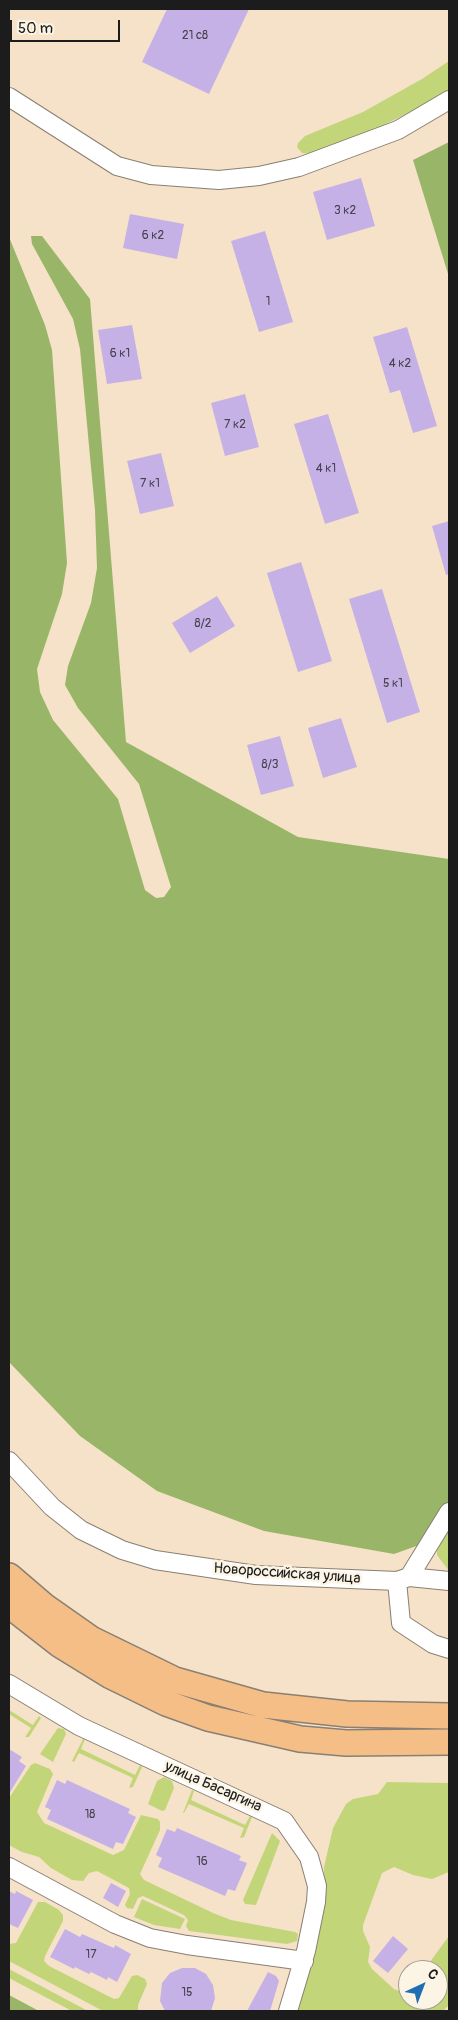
<!DOCTYPE html>
<meta charset="utf-8">
<style>
body{margin:0}
#map{position:relative;width:458px;height:2020px;overflow:hidden;background:#f6e2c8;font-family:Pangolin,sans-serif}
canvas{display:block}
.frame{position:absolute;inset:0;border:10px solid #1c1c1c;pointer-events:none}
.north{position:absolute;left:398px;top:1960px;width:50px;height:50px;box-sizing:border-box;background:#fcf5e5;border:1px solid #a29e95;border-radius:50%;rotate:43deg;font-size:14px;font-weight:700;line-height:20px;text-align:center;color:#1c1c1c}
.north::after{content:'';display:block;margin:auto;width:18px;height:22px;background:#1f6fb2;clip-path:polygon(50% 0,100% 100%,50% 72%,0 100%)}
.scale{position:absolute;left:10px;top:20px;width:110px;height:22px;box-sizing:border-box;border:2px solid #1c1c1c;border-top:0;padding-left:6px;font-size:15px;line-height:18px;white-space:nowrap;color:#1c1c1c;-webkit-text-stroke:4px #fcf5e5;paint-order:stroke}
</style>
<div id="map">
<canvas width="458" height="2020"></canvas>
<div class="frame"></div>
<div class="north">С</div>
<div class="scale">50 m</div>
</div>
<script>
const ctx = document.querySelector('canvas').getContext('2d');
ctx.lineJoin = 'round';
function fillPath(path, color) { ctx.fillStyle = color; ctx.fill(path, 'evenodd'); }
const poly = rows => new Path2D(rows.map(r => 'M' + r).join(''));
function trace(path, color, width, dash) { ctx.strokeStyle = color; ctx.lineWidth = width; ctx.lineCap = dash ? 'butt' : 'round'; ctx.setLineDash(dash || []); ctx.stroke(path); }
function label(font, color, halo, rows, align = 'center') {
  ctx.font = font + ' Pangolin,sans-serif'; ctx.lineWidth = 5; ctx.setLineDash([]); ctx.textBaseline = 'middle'; ctx.strokeStyle = halo; ctx.fillStyle = color; for (const [text, x, y, turn = 0] of rows) {
    ctx.save(); ctx.translate(x, y); ctx.rotate((+turn || 0) * Math.PI / 180); ctx.textAlign = isNaN(turn) ? turn : align; if (halo) ctx.strokeText(text, 0, 0); ctx.fillText(text, 0, 0); ctx.restore();
  }
}
fillPath(poly([
 [449,61,449,89,417,108,355,140,313,154,302,153,297,147,298,143,305,136,363,112,422,79],
 [449,1524,449,1571,437,1555,437,1545],
 [9,1710,33,1725,39,1716,41,1718,29,1737,25,1737,31,1728,9,1714],
 [58,1728,64,1729,66,1734,53,1762,40,1754],
 [83,1739,85,1739,81,1749,135,1775,140,1765,142,1767,133,1787,129,1788,133,1778,79,1753,74,1762,72,1761],
 [35,1763,50,1769,53,1774,37,1812,44,1823,113,1855,124,1850,141,1815,158,1819,160,1822,160,1830,140,1874,144,1880,213,1913,231,1920,295,1932,298,1934,297,1941,287,1944,189,1931,186,1926,188,1920,184,1915,143,1896,138,1898,133,1909,127,1908,125,1905,130,1894,129,1888,97,1871,89,1873,83,1881,72,1880,51,1868,39,1857,22,1852,9,1845,9,1798,31,1765],
 [164,1777,172,1781,174,1788,165,1810,162,1811,148,1804,157,1781],
 [387,1782,449,1783,449,1872,432,1879,413,1875,394,1867,382,1873,363,1925,363,1931,370,1947,368,1962,372,1969,394,1989,399,1991,408,1989,408,2000,438,2000,438,1970,424,1970,449,1936,449,2005,443,2011,297,2011,312,1964,325,1903,324,1867,333,1828,346,1804,353,1799,378,1794],
 [192,1790,194,1791,191,1800,245,1825,250,1816,252,1817,244,1837,240,1838,244,1828,189,1804,184,1813,183,1813],
 [272,1833,280,1841,256,1905,245,1904,243,1900],
 [142,1899,185,1919,180,1929,154,1925,134,1917],
 [38,1902,45,1902,59,1910,63,1915,63,1921,45,1956,44,1961,49,1966,114,1999,119,1998,132,1976,137,1975,145,1979,147,1984,138,2005,138,2011,103,2011,9,1961,9,1944,16,1943],
 [9,1969,88,2011,72,2011,9,1978]
]), '#c2d578');
fillPath(poly([
 [449,142,449,277,413,160],
 [31,236,42,236,90,299,126,742,298,837,449,859,449,1516,433,1540,394,1554,264,1531,157,1491,80,1436,9,1362,9,237,45,325,52,350,67,563,62,594,37,669,40,692,53,720,118,799,145,890,156,898,164,897,171,887,139,784,78,708,65,685,68,666,91,603,97,568,95,510,80,349,73,319,32,244],
 [9,1995,39,2011,9,2011]
]), '#99b668');
fillPath(poly([
 [167,9,249,9,209,94,142,62],
 [361,178,375,226,327,240,313,192],
 [130,214,184,224,177,259,123,248],
 [265,231,293,322,259,332,231,241],
 [132,325,142,379,107,384,98,330],
 [407,327,437,426,413,433,400,390,390,393,373,337],
 [245,394,259,447,225,456,211,403],
 [328,414,359,513,325,524,294,424],
 [161,453,174,506,140,514,127,461],
 [449,521,449,574,446,575,432,526],
 [301,562,332,661,298,672,267,573],
 [382,589,420,712,387,723,349,599],
 [217,596,235,626,190,653,172,623],
 [341,718,357,767,323,778,308,728],
 [280,736,294,786,261,795,247,745],
 [9,1749,22,1757,19,1761,26,1766,9,1794],
 [57,1780,65,1784,67,1780,130,1809,128,1813,136,1817,123,1844,116,1842,113,1849,47,1819,51,1810,45,1807],
 [177,1828,241,1856,239,1860,247,1863,235,1891,228,1889,225,1896,158,1867,162,1858,156,1855,167,1829,175,1832],
 [111,1883,126,1891,118,1907,103,1898],
 [9,1891,15,1894,16,1891,33,1900,18,1928,9,1924],
 [65,1929,80,1937,82,1934,114,1948,115,1945,131,1954,117,1982,108,1977,107,1980,91,1972,89,1974,75,1967,74,1969,50,1957],
 [393,1936,408,1949,388,1973,373,1961],
 [182,1968,195,1968,206,1974,213,1985,215,1998,211,2011,165,2011,160,2001,162,1983,170,1973],
 [268,1972,276,1976,279,1981,270,2011,247,2011]
]), '#c5b1e6');
const minor = poly([
 [9,97,117,166,151,175,219,180,259,176,299,167,398,130,449,100],
 [9,1461,52,1507,81,1530,122,1550,155,1560,256,1575,397,1581,409,1577,449,1581],
 [409,1577,449,1512],
 [397,1581,401,1623,433,1644,449,1649],
 [9,1684,79,1726,284,1821,309,1857,317,1886,316,1902,306,1951,288,2011],
 [9,1867,115,1924,150,1938,187,1945,304,1961]
]);
const highway = poly([
 [9,1576,44,1606,91,1639,175,1680,263,1705,347,1714,449,1716],
 [9,1605,59,1644,111,1676,166,1703,208,1718,300,1739,346,1743,449,1742]
]);
trace(minor, '#897f72', 20);
trace(highway, '#897f72', 28);
trace(minor, '#fff', 18);
trace(highway, '#f6be87', 25);
label('12px', '#46414e', null, [
 ["21 с8",195,36],
 ["3 к2",345,211],
 ["6 к2",153,236],
 ["1",268,302],
 ["6 к1",120,354],
 ["4 к2",400,364],
 ["7 к2",235,425],
 ["4 к1",326,469],
 ["7 к1",150,484],
 ["8/2",203,624],
 ["5 к1",393,684],
 ["8/3",270,765],
 ["18",90,1815],
 ["16",202,1862],
 ["17",91,1955],
 ["15",187,1993]
]);
label('15px', '#1c1c1c', '#fcf5e5', [
 ["Новороссийская улица",287,1574,4],
 ["улица Басаргина",213,1787,24]
]);
</script>
